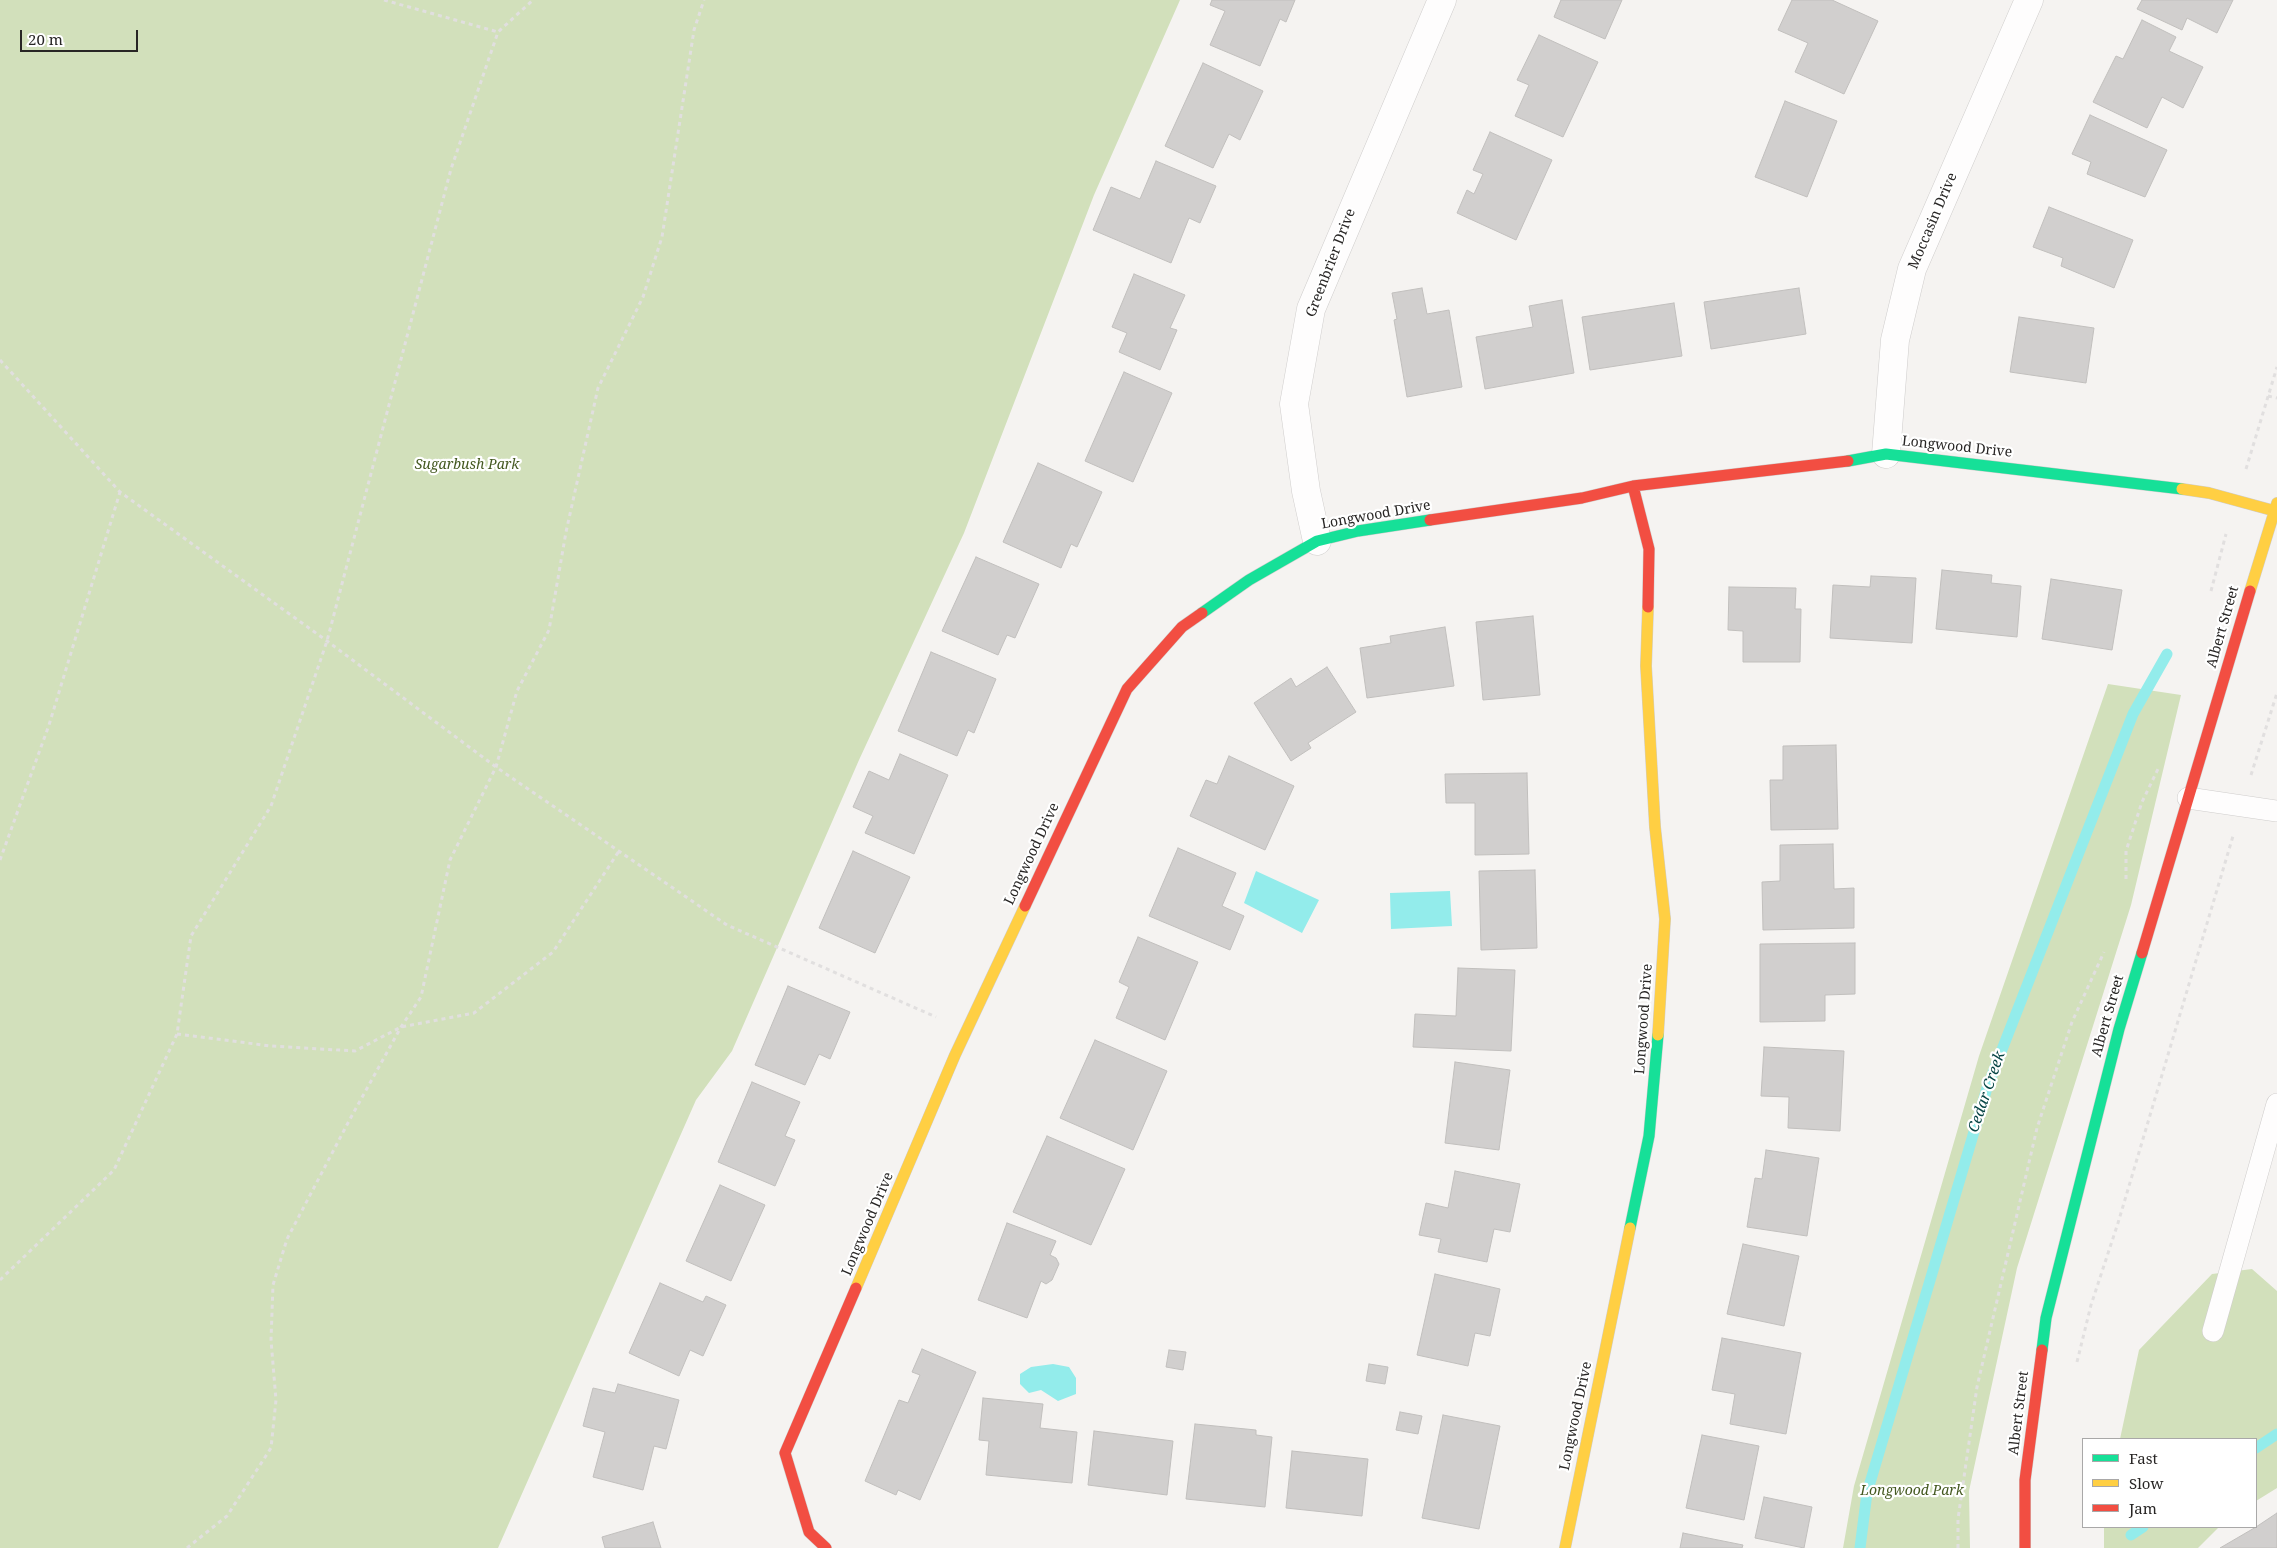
<!DOCTYPE html>
<style>
body{margin:0}
#map{position:relative;width:2277px;height:1548px;overflow:hidden;background:#f5f3f1;font-family:"Noto Serif",serif}
canvas{display:block}
.legend{position:absolute;left:2082px;top:1438px;width:175px;height:90px;box-sizing:border-box;background:#fff;border:1px solid #a9a8a8;margin:0;padding:6px 9px;list-style:none;font-size:15px;color:#282625}
.legend li{display:flex;align-items:center;gap:10px;height:25px}
.legend b{width:25px;border:1px solid #a9a8a8}
.scale{position:absolute;left:20px;top:30px;width:118px;height:22px;box-sizing:border-box;border:2px solid #282625;border-top:0;padding-left:6px;font-size:15px;line-height:18px;white-space:nowrap;color:#282625;-webkit-text-stroke:4px #fff;paint-order:stroke}
</style>
<div id="map">
<canvas width="2277" height="1548"></canvas>
<ul class="legend">
<li><b style="height:6px;background:#16e098"></b>Fast</li>
<li><b style="height:6px;background:#ffcf43"></b>Slow</li>
<li><b style="height:6px;background:#f24e42"></b>Jam</li>
</ul>
<div class="scale">20 m</div>
</div>
<script>
const ctx = document.querySelector('canvas').getContext('2d');
ctx.lineJoin = 'round';
function fillPath(path, color) { ctx.fillStyle = color; ctx.fill(path, 'evenodd'); }
const poly = rows => new Path2D(rows.map(r => 'M' + r).join(''));
function trace(path, color, width, dash) { ctx.strokeStyle = color; ctx.lineWidth = width; ctx.lineCap = dash ? 'butt' : 'round'; ctx.setLineDash(dash || []); ctx.stroke(path); }
function label(font, color, halo, rows, align = 'center') {
  ctx.font = font + ' "Noto Serif",serif'; ctx.lineWidth = 4.5; ctx.setLineDash([]); ctx.textBaseline = 'middle'; ctx.strokeStyle = halo; ctx.fillStyle = color; for (const [text, x, y, turn = 0] of rows) {
    ctx.save(); ctx.translate(x, y); ctx.rotate((+turn || 0) * Math.PI / 180); ctx.textAlign = isNaN(turn) ? turn : align; if (halo) ctx.strokeText(text, 0, 0); ctx.fillText(text, 0, 0); ctx.restore();
  }
}
fillPath(poly([
 [0,0,1180,0,1094,195,964,533,859,760,732,1051,696,1100,498,1548,0,1548],
 [2108,684,2181,695,2131,905,2017,1268,1969,1491,1970,1548,1843,1548,1854,1486,1979,1056],
 [2252,1269,2277,1291,2277,1488,2256,1501,2256,1439,2120,1439,2139,1350,2212,1274],
 [2104,1527,2219,1527,2198,1548,2104,1548]
]), '#d2e0bb');
fillPath(poly([
 [1256,871,1319,900,1302,933,1244,903],
 [1450,891,1452,926,1391,929,1390,893],
 [1053,1364,1069,1367,1076,1378,1076,1394,1058,1401,1041,1390,1029,1393,1020,1384,1020,1374,1031,1367]
]), '#93eceb');
trace(poly([
 [2256,1448,2277,1434],
 [2131,1535,2143,1527],
 [1860,1548,1867,1493,1987,1088,2133,714,2167,654]
]), '#93eceb', 11);
const building = poly([
 [1212,0,1295,0,1286,22,1280,19,1260,66,1210,45,1225,11,1210,5,1212,0],
 [1561,0,1622,0,1605,39,1554,17,1561,0],
 [1792,0,1832,0,1878,21,1844,94,1795,72,1808,43,1778,30,1792,0],
 [2142,0,2233,0,2217,33,2187,18,2182,30,2137,9,2142,0],
 [2142,20,2176,37,2169,51,2203,67,2183,108,2162,97,2147,128,2093,102,2116,56,2123,59,2142,20],
 [1539,35,1598,62,1563,137,1515,116,1529,85,1517,80,1539,35],
 [1203,63,1263,91,1240,140,1229,134,1213,168,1165,146,1203,63],
 [1785,101,1837,121,1807,197,1755,177,1785,101],
 [2090,115,2167,150,2145,197,2087,174,2091,162,2072,154,2090,115],
 [1490,132,1552,160,1516,240,1457,213,1467,190,1474,194,1483,174,1473,170,1490,132],
 [1156,161,1216,186,1200,223,1189,218,1171,263,1093,230,1111,187,1140,199,1156,161],
 [2049,207,2133,240,2114,288,2061,266,2063,258,2033,247,2049,207],
 [1134,274,1185,295,1170,328,1177,330,1160,370,1119,352,1127,333,1112,327,1134,274],
 [1422,288,1427,314,1449,310,1462,387,1407,397,1394,320,1397,319,1392,293,1422,288],
 [1799,288,1806,334,1711,349,1704,302,1799,288],
 [1562,300,1574,373,1485,389,1476,337,1533,327,1529,306,1562,300],
 [1674,303,1682,356,1590,370,1582,317,1674,303],
 [2019,317,2094,328,2086,383,2010,372,2019,317],
 [1124,372,1172,393,1133,482,1085,461,1124,372],
 [1038,463,1102,492,1077,547,1071,544,1061,568,1003,542,1038,463],
 [976,557,1039,584,1015,638,1007,635,998,655,942,631,976,557],
 [1942,570,1992,575,1991,583,2021,586,2017,637,1936,629,1942,570],
 [1871,576,1916,578,1912,643,1830,638,1833,585,1870,587,1871,576],
 [2051,579,2122,590,2112,650,2042,639,2051,579],
 [1729,587,1796,588,1795,609,1801,609,1800,662,1743,662,1743,631,1728,630,1729,587],
 [1533,616,1540,695,1483,700,1476,622,1533,616],
 [1445,627,1454,686,1367,698,1360,648,1391,643,1390,636,1445,627],
 [931,652,996,679,974,733,968,730,957,756,898,731,931,652],
 [1327,667,1356,712,1308,743,1311,748,1291,761,1254,703,1291,678,1296,687,1327,667],
 [1836,745,1838,829,1771,830,1770,780,1783,780,1783,746,1836,745],
 [900,754,948,775,914,854,865,833,873,816,853,807,869,771,889,780,900,754],
 [1229,756,1294,786,1265,850,1190,816,1206,780,1217,784,1229,756],
 [1527,773,1529,854,1475,855,1475,803,1446,803,1445,774,1527,773],
 [1833,844,1834,889,1854,888,1854,928,1763,930,1762,882,1780,881,1780,845,1833,844],
 [1178,848,1236,873,1222,906,1244,916,1230,950,1149,916,1178,848],
 [853,851,910,877,875,953,819,928,853,851],
 [1535,870,1537,948,1481,950,1479,871,1535,870],
 [1138,937,1198,962,1165,1040,1116,1018,1129,987,1119,982,1138,937],
 [1855,943,1855,994,1825,995,1825,1021,1760,1022,1760,944,1855,943],
 [1458,968,1515,970,1511,1051,1413,1047,1415,1014,1456,1016,1458,968],
 [788,986,850,1012,830,1059,819,1054,805,1085,755,1065,788,986],
 [1095,1040,1167,1071,1133,1150,1060,1118,1095,1040],
 [1764,1047,1844,1051,1840,1131,1788,1128,1789,1097,1761,1096,1764,1047],
 [1455,1062,1510,1070,1499,1150,1445,1143,1455,1062],
 [752,1082,800,1102,785,1136,795,1140,775,1186,718,1162,752,1082],
 [1047,1136,1125,1169,1091,1245,1013,1212,1047,1136],
 [1766,1150,1819,1158,1807,1236,1747,1227,1755,1178,1762,1179,1766,1150],
 [1455,1171,1520,1184,1510,1232,1494,1229,1487,1262,1438,1252,1441,1239,1419,1235,1426,1203,1448,1208,1455,1171],
 [720,1185,765,1205,731,1281,686,1261,720,1185],
 [1007,1223,1056,1241,1050,1255,1056,1258,1059,1264,1052,1280,1046,1284,1041,1281,1027,1318,978,1300,1007,1223],
 [1743,1244,1799,1256,1784,1326,1727,1314,1743,1244],
 [1435,1274,1500,1289,1490,1336,1475,1333,1468,1366,1417,1355,1435,1274],
 [660,1283,703,1302,706,1296,726,1305,703,1356,690,1350,679,1376,629,1353,660,1283],
 [1722,1338,1801,1353,1786,1434,1730,1424,1735,1394,1712,1390,1722,1338],
 [922,1349,976,1372,920,1500,898,1490,896,1495,865,1481,899,1400,908,1403,920,1375,912,1372,922,1349],
 [1169,1350,1186,1352,1183,1370,1166,1367,1169,1350],
 [1369,1364,1388,1367,1385,1384,1366,1381,1369,1364],
 [618,1384,679,1400,666,1449,654,1446,643,1490,593,1477,605,1432,583,1426,593,1388,615,1393,618,1384],
 [983,1398,1043,1404,1040,1428,1077,1432,1072,1483,986,1475,989,1441,979,1440,983,1398],
 [1400,1412,1422,1416,1418,1434,1396,1430,1400,1412],
 [1443,1415,1500,1426,1479,1529,1422,1518,1443,1415],
 [1195,1424,1256,1430,1256,1435,1272,1437,1265,1507,1186,1499,1195,1424],
 [1094,1431,1173,1441,1167,1495,1088,1485,1094,1431],
 [1702,1435,1759,1446,1744,1520,1686,1508,1702,1435],
 [1292,1451,1368,1459,1362,1516,1286,1508,1292,1451],
 [1764,1497,1812,1507,1804,1548,1755,1538,1764,1497],
 [2277,1513,2277,1548,2220,1548,2256,1527,2277,1513],
 [653,1522,661,1548,605,1548,602,1537,653,1522],
 [1683,1533,1743,1545,1742,1548,1680,1548,1683,1533]
]);
fillPath(building, '#d1cfce');
trace(building, '#c1bfbd', 1);
const lane = poly([
 [2188,798,2277,811],
 [2213,1331,2277,1104]
]);
const street = poly([
 [1886,454,1895,340,1912,269,2029,0],
 [1317,541,1306,491,1294,404,1311,309,1442,0]
]);
const fast = poly([
 [1848,461,1886,454,2182,489],
 [1202,613,1249,580,1317,541,1358,531,1430,520],
 [1630,1228,1649,1136,1658,1035],
 [2042,1350,2046,1318,2119,1029,2142,953]
]);
const slow = poly([
 [2182,489,2209,493,2275,511],
 [2250,591,2277,503],
 [1648,607,1646,666,1655,827,1665,919,1658,1035],
 [856,1288,955,1055,1025,906],
 [1565,1548,1630,1228]
]);
const jam = poly([
 [1633,486,1649,549,1648,607],
 [1430,520,1582,498,1633,486,1848,461],
 [1025,906,1127,689,1182,627,1202,613],
 [2142,953,2250,591],
 [826,1548,809,1532,785,1453,856,1288],
 [2025,1548,2025,1480,2042,1350]
]);
trace(lane, '#cfcdcc', 22);
trace(street, '#cfcdcc', 29);
trace(fast, '#cfcdcc', 12);
trace(slow, '#cfcdcc', 12);
trace(jam, '#cfcdcc', 12);
trace(poly([
 [384,0,498,32],
 [0,360,120,492,327,641,496,767,727,925,936,1017],
 [2268,396,2277,398],
 [2246,469,2277,367],
 [2211,591,2226,534],
 [2251,775,2277,693],
 [0,860,49,725,120,492],
 [2126,879,2126,851,2142,802,2158,769],
 [177,1034,271,1046,355,1051,401,1027,474,1013,553,952,619,851],
 [0,1280,114,1170,177,1034,191,936,271,806,327,641,451,169,498,32,533,0],
 [2077,1362,2091,1305,2118,1223,2233,836],
 [187,1548,227,1516,271,1448,276,1400,271,1340,273,1285,287,1239,350,1119,401,1027,421,997,450,860,496,767,517,691,549,630,566,532,598,388,643,297,662,237,694,30,704,0],
 [1958,1548,1958,1519,1977,1387,2037,1128,2072,1022,2104,952]
]), '#e1dfdf', 3, [4, 4]);
trace(lane, '#fefdfd', 21);
trace(street, '#fefdfd', 28);
trace(fast, '#16e098', 11);
trace(slow, '#ffcf43', 11);
trace(jam, '#f24e42', 11);
label('14px', '#282625', '#fff', [
 ["Moccasin Drive",1933,221,-67],
 ["Greenbrier Drive",1331,263,-69],
 ["Longwood Drive",1957,447,6],
 ["Longwood Drive",1376,515,-10],
 ["Albert Street",2223,627,-74],
 ["Longwood Drive",1032,854,-65],
 ["Albert Street",2108,1016,-74],
 ["Longwood Drive",1644,1019,-86],
 ["Longwood Drive",868,1224,-67],
 ["Albert Street",2019,1413,-83],
 ["Longwood Drive",1576,1416,-78]
]);
label('italic 14px', '#445920', '#fff', [
 ["Sugarbush Park",467,465],
 ["Longwood Park",1912,1491]
]);
label('italic 15px', '#064444', '#fff', [
 ["Cedar Creek",1987,1092,-71]
]);
</script>
